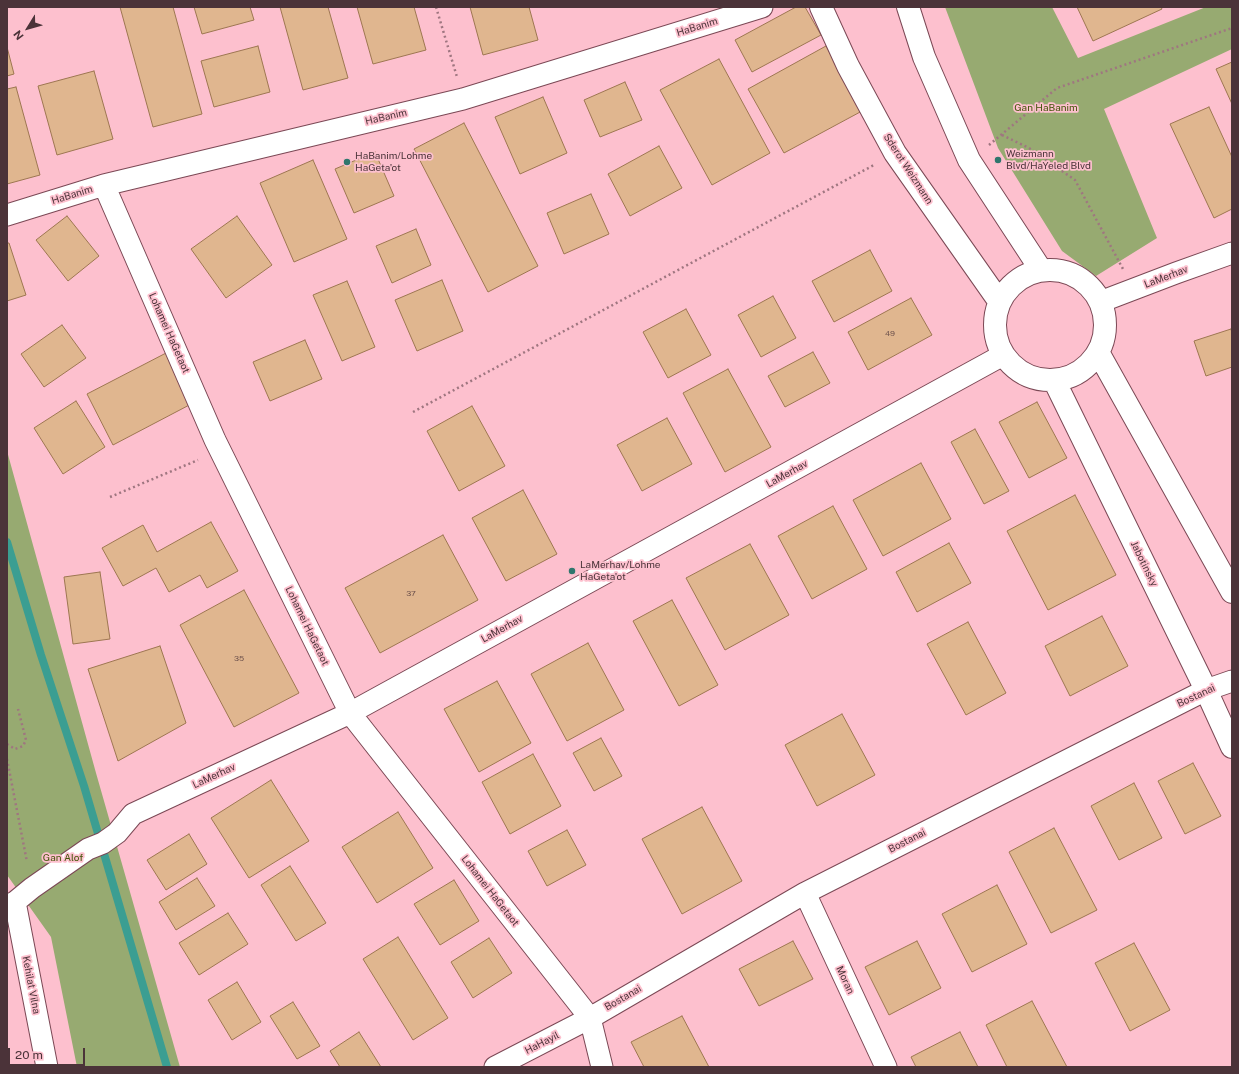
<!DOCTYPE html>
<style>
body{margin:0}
#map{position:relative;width:1239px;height:1074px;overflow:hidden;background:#fdc0ce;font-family:"Public Sans",sans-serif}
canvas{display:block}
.frame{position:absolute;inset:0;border:8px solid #4b3339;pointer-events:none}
.north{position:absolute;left:8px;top:8px;width:40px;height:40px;-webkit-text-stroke:3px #fdc0ce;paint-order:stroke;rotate:233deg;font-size:11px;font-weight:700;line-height:16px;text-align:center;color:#4b3339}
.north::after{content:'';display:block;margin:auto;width:14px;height:18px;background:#4b3339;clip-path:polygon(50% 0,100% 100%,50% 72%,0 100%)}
.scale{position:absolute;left:8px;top:1048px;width:77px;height:18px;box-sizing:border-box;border:2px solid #4b3339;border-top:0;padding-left:5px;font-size:12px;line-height:14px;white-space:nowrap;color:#4b3339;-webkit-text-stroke:3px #fdc0ce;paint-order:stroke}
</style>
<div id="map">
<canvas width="1239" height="1074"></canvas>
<div class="frame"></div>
<div class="north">N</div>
<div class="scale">20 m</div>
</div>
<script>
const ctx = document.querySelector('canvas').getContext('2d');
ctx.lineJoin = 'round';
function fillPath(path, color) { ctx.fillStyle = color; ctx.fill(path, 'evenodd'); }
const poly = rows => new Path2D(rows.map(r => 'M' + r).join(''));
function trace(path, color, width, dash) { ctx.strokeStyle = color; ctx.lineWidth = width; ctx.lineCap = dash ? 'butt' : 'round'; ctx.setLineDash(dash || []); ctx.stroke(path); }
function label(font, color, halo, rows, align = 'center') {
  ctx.font = font + ' "Public Sans",sans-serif'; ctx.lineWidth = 3.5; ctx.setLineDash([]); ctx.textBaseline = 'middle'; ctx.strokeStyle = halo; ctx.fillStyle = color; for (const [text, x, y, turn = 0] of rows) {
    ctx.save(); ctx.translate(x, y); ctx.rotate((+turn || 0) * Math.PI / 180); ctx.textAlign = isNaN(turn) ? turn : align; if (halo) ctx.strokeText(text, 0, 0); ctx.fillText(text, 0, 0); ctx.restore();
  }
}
fillPath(poly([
 [945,7,1052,7,1078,58,1206,7,1232,7,1232,49,1104,109,1157,238,1096,276,1062,251,998,148],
 [7,451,96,773,180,1067,77,1067,51,937,7,875]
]), '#97aa71');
trace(poly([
 [7,542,41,655,84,786,167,1067]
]), '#3b9e92', 8);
const building = poly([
 [120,7,173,7,202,114,153,127,120,7],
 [194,7,250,7,254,20,202,34,194,7],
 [280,7,328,7,348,78,303,90,280,7],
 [357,7,414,7,426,50,373,64,357,7],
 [470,7,529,7,538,40,483,55,470,7],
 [796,7,805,7,821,35,752,72,735,40,796,7],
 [1077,7,1161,7,1162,9,1093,41,1077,7],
 [258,46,270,92,214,107,201,61,258,46],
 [826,46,862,111,784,153,748,89,826,46],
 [7,47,14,74,7,76,7,47],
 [719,59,770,153,712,185,660,90,719,59],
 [1232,62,1232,104,1216,69,1232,62],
 [94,71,113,139,57,155,38,86,94,71],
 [625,82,642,120,600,137,584,100,625,82],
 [16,87,40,175,7,184,7,89,16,87],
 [543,97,567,153,520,174,495,117,543,97],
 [1209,107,1232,157,1232,209,1214,218,1170,124,1209,107],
 [464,123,538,266,488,292,414,149,464,123],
 [659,146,682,188,630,216,608,174,659,146],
 [375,152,394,196,354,213,335,169,375,152],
 [313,160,347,239,294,262,260,183,313,160],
 [591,194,609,234,564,254,547,213,591,194],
 [67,216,99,256,68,281,36,240,67,216],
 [237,216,272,265,226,298,191,249,237,216],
 [416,229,431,265,392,283,376,246,416,229],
 [7,243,9,243,26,295,7,301,7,243],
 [870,250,892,291,834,322,812,281,870,250],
 [442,280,463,331,417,351,395,300,442,280],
 [347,281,375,347,342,361,313,295,347,281],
 [773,296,796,338,761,357,738,315,773,296],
 [911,298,932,335,868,370,848,332,911,298],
 [686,309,711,355,668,378,643,332,686,309],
 [62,325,86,358,44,387,21,354,62,325],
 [1231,329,1232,333,1232,367,1206,376,1194,341,1231,329],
 [305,340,322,379,270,401,253,362,305,340],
 [168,352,195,402,113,445,87,394,168,352],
 [813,352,830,383,785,407,768,376,813,352],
 [728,369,771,447,725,472,683,393,728,369],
 [76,401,105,447,63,474,34,428,76,401],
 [1037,402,1067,458,1029,478,999,422,1037,402],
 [472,406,505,466,459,491,427,431,472,406],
 [667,418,692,464,642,491,617,445,667,418],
 [975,429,1009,491,984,504,951,442,975,429],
 [921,463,951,519,883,556,853,500,921,463],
 [523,490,557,554,506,581,472,518,523,490],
 [1075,495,1116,575,1048,610,1007,531,1075,495],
 [833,506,867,569,812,599,778,536,833,506],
 [211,522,238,571,207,588,200,575,169,592,156,568,123,586,102,548,143,525,157,552,211,522],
 [443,535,478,600,380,653,345,588,443,535],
 [949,543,971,583,917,612,896,572,949,543],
 [750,544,789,615,725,650,686,578,750,544],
 [100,572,110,639,73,644,64,577,100,572],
 [244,590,299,693,234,727,180,625,244,590],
 [672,600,718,685,679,706,633,621,672,600],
 [1102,616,1128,666,1070,696,1045,646,1102,616],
 [968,622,1006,693,966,715,927,644,968,622],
 [588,643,624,710,567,741,531,674,588,643],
 [160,646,186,723,118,761,88,669,160,646],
 [497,681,531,743,479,772,444,709,497,681],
 [842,714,875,775,817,806,785,745,842,714],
 [601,738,622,776,594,791,573,753,601,738],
 [533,754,561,806,510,834,482,782,533,754],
 [1193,763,1221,816,1185,834,1158,781,1193,763],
 [271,780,309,841,249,878,211,818,271,780],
 [1134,783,1162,838,1119,860,1091,806,1134,783],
 [702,807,742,881,682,914,642,839,702,807],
 [398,812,433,868,377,903,342,847,398,812],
 [1054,828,1097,910,1051,933,1009,852,1054,828],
 [567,830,586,865,547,886,528,851,567,830],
 [189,834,207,864,166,890,147,860,189,834],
 [290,866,326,923,296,941,261,885,290,866],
 [197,878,215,906,176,930,159,902,197,878],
 [454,880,479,921,440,945,414,904,454,880],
 [997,885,1027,944,972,972,942,914,997,885],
 [228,913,248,944,199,975,179,943,228,913],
 [398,937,448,1018,413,1040,363,959,398,937],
 [489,938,512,973,473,998,451,962,489,938],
 [793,941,813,979,759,1006,739,969,793,941],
 [917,941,941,988,889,1015,865,967,917,941],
 [1134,943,1170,1010,1130,1031,1095,963,1134,943],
 [237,982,261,1022,232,1040,208,1000,237,982],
 [1032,1001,1067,1067,1007,1067,986,1025,1032,1001],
 [293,1002,320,1046,297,1059,270,1016,293,1002],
 [682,1016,709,1067,644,1067,631,1042,682,1016],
 [359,1032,381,1067,340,1067,330,1051,359,1032],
 [960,1032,978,1067,916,1067,911,1057,960,1032]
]);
fillPath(building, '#e0b68f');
trace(building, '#9d7651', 1);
const street = poly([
 [104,185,215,440,350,713,590,1018,602,1067],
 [7,215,104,185,463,99,762,7],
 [1100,302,1176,273,1232,253],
 [805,893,886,1067],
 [15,902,47,1067],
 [7,906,15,902,32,888,88,849,103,843,117,833,133,814,350,713,1003,355],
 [495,1067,590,1018,805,893,1206,690,1232,681]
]);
const secondary = poly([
 [821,7,848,66,895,153,999,301],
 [908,7,924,57,969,160,1041,270],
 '995 325a55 55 0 1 1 110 0a55 55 0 1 1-110 0Z',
 [1098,352,1232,592],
 [1054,380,1206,690,1232,747]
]);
trace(street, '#7b4855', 23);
trace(secondary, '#7b4855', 24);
trace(poly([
 [436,7,457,77],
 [1002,135,1029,148,1075,180,1123,269],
 [989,145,1057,88,1232,28],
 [413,412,874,165],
 [110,497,198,460],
 [7,744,15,749,23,746,26,740,18,709],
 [7,759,27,862]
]), '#9f7680', 2.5, [2, 3]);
trace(street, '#fff', 21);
trace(secondary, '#fff', 22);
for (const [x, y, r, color] of [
 [998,160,4,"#2f766d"],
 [347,162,4,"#2f766d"],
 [572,571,4,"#2f766d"]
]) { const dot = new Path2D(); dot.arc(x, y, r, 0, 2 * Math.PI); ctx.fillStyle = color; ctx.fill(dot); trace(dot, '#fdc0ce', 1.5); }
label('8px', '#70544e', null, [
 ["49",890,334],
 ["37",411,594],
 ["35",239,659]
]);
label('10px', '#4b3339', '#fdc0ce', [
 ["HaBanim",697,27,-17],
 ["HaBanim",386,117,-13],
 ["Sderot Weizmann",908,169,57],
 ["HaBanim",72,195,-17],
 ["LaMerhav",1166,277,-21],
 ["Lohamei HaGetaot",169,333,66],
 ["LaMerhav",787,474,-29],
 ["Jabotinsky",1144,564,64],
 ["Lohamei HaGetaot",307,626,64],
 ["LaMerhav",502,629,-29],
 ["Bostanai",1196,696,-25],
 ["LaMerhav",214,776,-25],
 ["Bostanai",907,841,-27],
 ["Lohamei HaGetaot",490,891,52],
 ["Moran",845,980,65],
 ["Kehilat Vilna",31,985,79],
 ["Bostanai",623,998,-30],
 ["HaHayil",542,1043,-27]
]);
label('10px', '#415408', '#fdc0ce', [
 ["Gan HaBanim",1046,108],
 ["Gan Alof",63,858]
]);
label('10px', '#4b3339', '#fdc0ce', [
 ["Weizmann",1006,154],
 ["Blvd/HaYeled Blvd",1006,166],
 ["HaBanim/Lohme",355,156],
 ["HaGeta'ot",355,168],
 ["LaMerhav/Lohme",580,565],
 ["HaGeta'ot",580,577]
], 'left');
</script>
